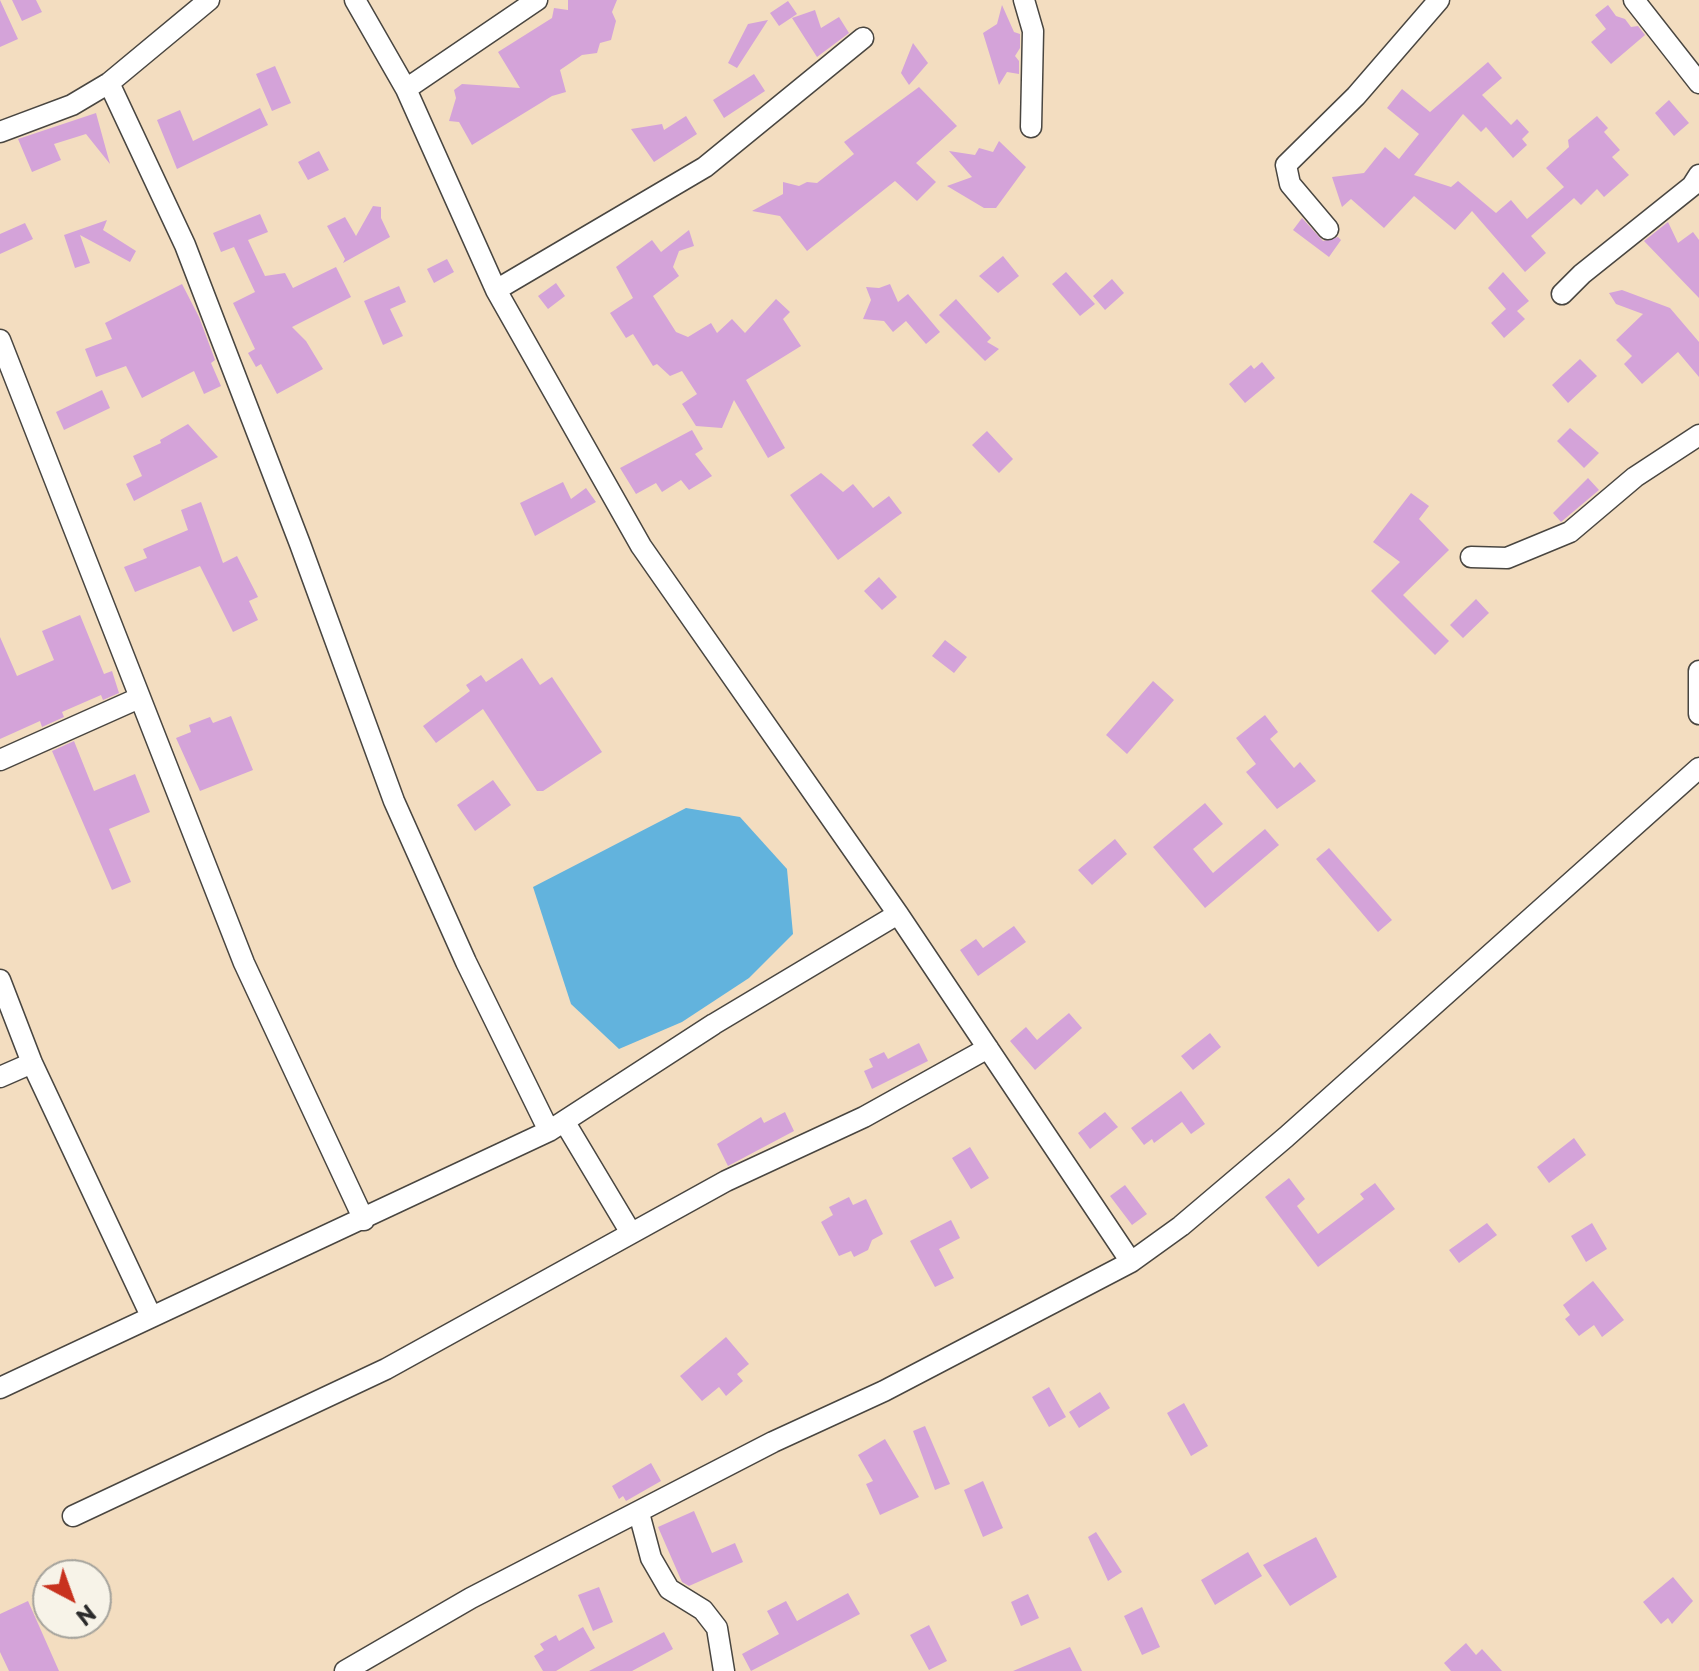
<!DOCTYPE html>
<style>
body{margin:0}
#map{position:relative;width:1699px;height:1671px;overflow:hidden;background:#f3ddc0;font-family:"Playpen Sans",sans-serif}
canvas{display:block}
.north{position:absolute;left:32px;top:1559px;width:80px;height:80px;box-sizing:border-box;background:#f7f3e8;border:2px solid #a5a39c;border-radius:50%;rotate:139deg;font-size:22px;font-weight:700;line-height:32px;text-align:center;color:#2b2b2b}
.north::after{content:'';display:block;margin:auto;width:28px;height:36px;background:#c8321e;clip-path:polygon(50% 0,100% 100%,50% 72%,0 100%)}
</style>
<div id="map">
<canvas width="1699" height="1671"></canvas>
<div class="north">N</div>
</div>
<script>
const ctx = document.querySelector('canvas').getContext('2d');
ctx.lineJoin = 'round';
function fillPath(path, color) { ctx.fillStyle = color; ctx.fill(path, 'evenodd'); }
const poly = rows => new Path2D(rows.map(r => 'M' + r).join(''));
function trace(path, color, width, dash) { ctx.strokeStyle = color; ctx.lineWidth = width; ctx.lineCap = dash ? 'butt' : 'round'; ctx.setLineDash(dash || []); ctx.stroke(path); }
fillPath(poly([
 [686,808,740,817,787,869,793,934,749,978,682,1022,619,1049,571,1004,533,887]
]), '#62b3dd');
fillPath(poly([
 [0,0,18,39,0,47],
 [12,0,36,0,42,12,22,21],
 [568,0,617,0,612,12,616,21,611,40,600,43,597,53,582,55,560,70,566,92,552,96,472,145,459,122,449,121,456,98,454,90,462,84,520,88,498,52,552,18,554,8,568,10],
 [788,1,797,14,779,26,770,13],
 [1002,5,1014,32,1020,34,1020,48,1015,56,1019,61,1019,74,1007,72,999,85,983,33,997,24],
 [1608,5,1616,16,1625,19,1631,27,1638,26,1645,35,1611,64,1591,42,1606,29,1595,15],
 [815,10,821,28,839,17,849,33,817,57,792,18],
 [768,20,737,68,728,63,748,24],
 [913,43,928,63,909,85,901,73],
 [1488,62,1502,78,1482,95,1511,125,1517,119,1529,132,1522,139,1527,145,1513,158,1486,127,1481,132,1463,114,1414,175,1451,187,1458,181,1496,213,1511,200,1527,219,1564,187,1546,168,1569,147,1568,140,1597,116,1608,128,1604,132,1620,150,1612,157,1629,175,1604,197,1597,189,1581,205,1574,198,1531,236,1546,253,1525,272,1472,211,1455,230,1414,196,1384,228,1351,199,1342,207,1332,177,1364,173,1385,147,1399,159,1419,134,1387,108,1402,89,1430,112],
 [275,66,291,103,272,111,256,74],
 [754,74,765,91,724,118,713,100],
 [919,87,957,126,916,163,936,182,917,201,895,181,807,251,780,216,752,211,783,194,783,182,799,186,807,182,817,183,854,154,844,142],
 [1669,100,1689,123,1674,136,1655,113],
 [260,108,268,125,177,169,157,120,180,110,193,141],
 [96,113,110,164,86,134,54,144,61,160,32,172,18,139],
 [686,116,697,134,654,162,631,129,662,124,664,130],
 [999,141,1026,167,996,208,984,208,947,186,972,177,949,151,975,155,979,148,993,152],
 [319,151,329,170,308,180,298,162],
 [373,206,381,207,381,218,390,237,343,263,345,259,327,226,345,217,356,236],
 [260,214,268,232,248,240,265,276,285,273,293,288,336,267,351,297,292,327,306,341,323,369,277,394,261,364,256,367,248,353,255,349,233,303,255,292,234,247,221,252,213,233],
 [1302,218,1323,241,1338,237,1341,240,1329,257,1293,230],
 [107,220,103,230,136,251,130,262,80,235,90,263,75,268,64,235],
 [1668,222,1678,243,1693,232,1699,240,1699,298,1644,241],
 [25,223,33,239,0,254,0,234],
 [689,230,694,246,679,251,673,267,679,276,653,296,676,332,688,337,711,323,717,333,732,319,745,333,776,299,790,312,783,319,801,346,746,380,785,448,768,458,734,400,722,428,696,426,682,404,697,394,682,371,670,376,657,364,653,366,633,334,626,338,610,313,633,298,616,267,652,240,661,252],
 [1003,256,1019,276,998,293,979,276],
 [447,259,454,272,434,283,427,269],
 [1066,272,1095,304,1080,316,1052,284],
 [1503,272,1529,301,1517,311,1525,319,1504,338,1491,323,1506,309,1488,288],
 [1112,279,1124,293,1105,310,1093,296],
 [556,283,565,296,548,309,538,296],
 [182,284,199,317,215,360,211,363,221,386,204,394,194,371,142,398,126,366,96,377,85,349,112,339,105,323],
 [890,284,898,302,908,294,940,332,926,344,906,321,893,332,884,321,863,319,871,300,866,287,879,288],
 [399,286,406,302,390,309,403,336,383,345,364,301],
 [1622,290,1670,308,1699,342,1699,377,1678,352,1642,384,1624,364,1632,356,1616,340,1643,314,1616,304,1609,293],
 [956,299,991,338,987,342,999,349,985,361,939,315],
 [1580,359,1597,376,1568,403,1552,385],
 [1262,362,1275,378,1245,403,1229,384,1251,365,1254,369],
 [102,390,110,408,64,430,56,412],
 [188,424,218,457,134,501,126,484,142,476,133,456,161,443,160,440],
 [1570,428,1599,453,1584,468,1557,441],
 [692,430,703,449,695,454,712,476,689,490,681,480,662,492,656,483,636,494,620,468],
 [987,431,1013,459,999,473,972,445],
 [821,473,843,492,853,484,873,508,889,496,902,513,838,560,790,495],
 [1588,478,1599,490,1561,522,1553,513],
 [563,482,571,499,586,488,596,502,535,536,520,503],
 [1411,493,1429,506,1419,519,1449,550,1403,595,1449,641,1435,655,1371,591,1400,562,1373,542],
 [201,502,223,563,237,556,258,597,249,601,258,620,233,632,200,566,135,592,124,567,147,558,143,549,188,530,181,510],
 [879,577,897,597,882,610,864,591],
 [1476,599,1489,613,1463,638,1450,625],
 [80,615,104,674,112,671,119,693,103,700,101,695,62,712,64,717,42,727,40,721,0,739,0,637,17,676,54,660,42,631],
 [945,640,967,657,954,673,932,656],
 [522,658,540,685,552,677,602,752,543,791,537,791,483,709,436,743,423,726,470,691,466,685,481,675,486,682],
 [1153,681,1174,700,1127,754,1106,735],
 [1265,715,1278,732,1270,739,1294,768,1300,762,1316,781,1277,809,1246,772,1256,764,1236,738],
 [231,716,253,770,200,791,176,738,191,732,189,725,210,717,213,723],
 [74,741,94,791,135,774,150,812,109,829,131,882,112,890,52,751],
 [493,780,511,805,475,831,457,805],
 [1205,803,1223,824,1193,849,1213,873,1265,829,1279,845,1205,908,1153,847],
 [1115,839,1127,854,1092,885,1078,870],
 [1329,848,1392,920,1378,932,1316,859],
 [1014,926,1026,942,978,976,960,950,976,939,983,948],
 [1069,1013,1082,1028,1035,1070,1010,1041,1026,1027,1037,1040],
 [1210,1033,1221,1047,1193,1070,1181,1056],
 [919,1043,928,1061,872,1089,864,1071,873,1067,869,1059,884,1052,888,1059],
 [1181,1091,1205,1124,1191,1134,1182,1122,1154,1143,1152,1139,1144,1145,1131,1128],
 [785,1112,794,1131,728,1166,717,1144,761,1117,764,1123],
 [1105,1112,1118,1127,1090,1149,1078,1133],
 [1574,1138,1586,1155,1549,1183,1537,1167],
 [970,1147,989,1178,971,1189,952,1158],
 [1289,1178,1305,1199,1297,1206,1318,1234,1364,1199,1360,1194,1375,1183,1395,1209,1318,1267,1265,1197],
 [1125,1185,1147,1214,1132,1225,1110,1196],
 [849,1197,853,1205,866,1199,883,1234,872,1240,868,1250,854,1257,851,1251,839,1256,821,1222,833,1215,829,1207],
 [951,1220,960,1238,939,1249,954,1278,935,1287,910,1241],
 [1487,1223,1497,1235,1459,1263,1449,1250],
 [1592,1223,1607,1249,1586,1262,1571,1236],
 [1593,1281,1624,1320,1602,1337,1594,1325,1579,1336,1565,1319,1570,1315,1563,1305],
 [726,1337,749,1364,737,1374,743,1381,726,1396,719,1387,702,1401,680,1376],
 [1049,1387,1066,1417,1049,1427,1032,1397],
 [1100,1392,1110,1408,1079,1428,1069,1412],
 [1184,1403,1208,1446,1191,1456,1167,1413],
 [925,1426,950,1484,935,1490,913,1431],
 [885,1439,919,1497,880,1515,866,1484,873,1481,858,1455],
 [651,1463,661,1481,626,1501,623,1496,619,1499,612,1486],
 [983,1481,1003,1528,983,1537,964,1490],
 [694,1511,712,1553,735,1543,743,1562,689,1586,682,1582,658,1527],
 [1096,1532,1122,1572,1108,1581,1088,1537],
 [1316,1537,1337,1577,1290,1606,1263,1565],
 [1248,1552,1262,1576,1215,1605,1201,1580],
 [1673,1577,1693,1601,1672,1624,1668,1618,1661,1624,1643,1602],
 [599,1587,613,1622,593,1631,578,1595],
 [848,1593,860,1614,751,1671,742,1654,779,1634,767,1611,786,1601,797,1621],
 [1028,1594,1039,1618,1021,1626,1011,1602],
 [28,1601,59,1671,9,1671,0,1652,0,1614],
 [1142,1607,1160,1647,1142,1655,1124,1616],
 [929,1625,947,1661,929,1670,910,1635],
 [583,1627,595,1648,556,1671,543,1671,534,1656,544,1650,540,1644,556,1635,559,1641],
 [664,1632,673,1649,632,1671,589,1671],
 [1466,1643,1476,1655,1482,1649,1502,1671,1451,1671,1444,1663],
 [1070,1647,1082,1671,1013,1671]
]), '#d4a3d9');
const minor = poly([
 [1024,0,1033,31,1031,127],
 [1634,0,1699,83],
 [109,83,185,245,300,544,394,801,466,962,549,1131],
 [406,89,537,0],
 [0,132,72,105,109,83,209,0],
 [1328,229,1290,184,1286,165,1356,96,1439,0],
 [496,290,705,167,863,38],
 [1562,294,1582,274,1692,186,1699,175],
 [0,340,244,963,364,1220],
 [1471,557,1507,558,1570,532,1635,477,1699,435],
 [1699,671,1699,714],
 [0,760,139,698],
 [0,980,32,1063,151,1316],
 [0,1077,32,1063],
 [564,1121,631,1233],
 [1131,1262,1181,1226,1286,1137,1699,768],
 [0,1388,549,1131,714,1024,898,914],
 [639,1513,651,1558,669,1589,703,1610,717,1628,724,1671],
 [73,1516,386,1369,726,1181,864,1117,988,1048],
 [345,1671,471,1598,773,1442,884,1391,1131,1262,898,914,641,546,496,290,406,89,355,0]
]);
trace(minor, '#494641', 23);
trace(minor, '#fff', 20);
</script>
